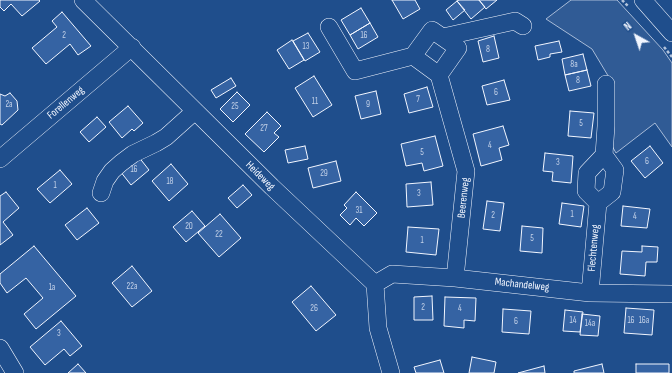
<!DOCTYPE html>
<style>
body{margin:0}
#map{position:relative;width:672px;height:373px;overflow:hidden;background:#1f4e8c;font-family:"Sofia Sans Condensed",sans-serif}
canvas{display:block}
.north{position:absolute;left:616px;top:16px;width:40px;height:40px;-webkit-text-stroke:3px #1f4e8c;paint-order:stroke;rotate:320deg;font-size:11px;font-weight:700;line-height:16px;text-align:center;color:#f2f6ff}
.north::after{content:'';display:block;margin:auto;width:14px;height:18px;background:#f2f6ff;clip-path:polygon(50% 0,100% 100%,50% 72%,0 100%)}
</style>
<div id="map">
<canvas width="672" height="373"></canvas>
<div class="north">N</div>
</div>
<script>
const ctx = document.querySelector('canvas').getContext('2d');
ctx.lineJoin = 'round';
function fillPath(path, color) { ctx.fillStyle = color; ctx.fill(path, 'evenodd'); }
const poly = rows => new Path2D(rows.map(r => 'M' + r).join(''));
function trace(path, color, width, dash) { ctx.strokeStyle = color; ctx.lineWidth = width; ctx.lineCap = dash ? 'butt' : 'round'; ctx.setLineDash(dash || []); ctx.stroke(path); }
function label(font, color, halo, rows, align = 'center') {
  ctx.font = font + ' "Sofia Sans Condensed",sans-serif'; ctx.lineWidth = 3; ctx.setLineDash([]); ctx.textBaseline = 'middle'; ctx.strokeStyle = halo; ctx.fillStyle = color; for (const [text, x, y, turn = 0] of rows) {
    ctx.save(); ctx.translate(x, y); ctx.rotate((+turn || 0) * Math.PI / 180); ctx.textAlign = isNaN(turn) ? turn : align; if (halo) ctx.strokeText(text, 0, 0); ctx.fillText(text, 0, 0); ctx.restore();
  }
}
const built = poly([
 [571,0,617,0,663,50,672,63,672,147,655,123,616,153,611,144,613,84,592,49,546,19,571,0]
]);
fillPath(built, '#305b95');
trace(built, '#a8bbd7', 1);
const building = poly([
 [0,0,39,0,40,1,22,16,11,4,4,11,0,7,0,0],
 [392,0,415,0,420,9,403,19,392,0],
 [459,0,479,0,485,7,471,19,457,1,459,0],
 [479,0,497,0,486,9,479,0],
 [457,1,465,10,453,20,446,10,457,1],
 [361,8,370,23,350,35,341,20,361,8],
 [62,12,91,46,78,55,70,44,46,64,32,48,57,27,52,21,62,12],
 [370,23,378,37,358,49,350,35,370,23],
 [308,33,320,52,305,61,293,41,308,33],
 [494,36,499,58,483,62,478,41,494,36],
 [292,40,304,60,289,69,277,50,292,40],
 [559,41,562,52,550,54,550,57,538,60,535,46,559,41],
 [583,54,587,70,565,75,562,59,583,54],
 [587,70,591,86,569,91,565,75,587,70],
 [314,76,332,105,313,117,295,88,314,76],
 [231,78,236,86,216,98,211,90,231,78],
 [504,80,510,100,487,105,482,86,504,80],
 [427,87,433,107,409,113,404,94,427,87],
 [376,91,381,114,361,119,355,96,376,91],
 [237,92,250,105,233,122,220,109,237,92],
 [10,93,17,101,18,110,2,125,0,124,0,94,5,96,10,93],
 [128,106,143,123,134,131,132,129,122,138,109,122,128,106],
 [570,111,594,113,591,138,568,136,570,111],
 [267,112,281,126,274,133,279,137,264,152,245,134,267,112],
 [97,117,106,127,89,142,80,132,97,117],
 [503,126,509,145,499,148,502,160,481,166,473,134,503,126],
 [435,136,443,166,424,171,422,163,406,166,401,144,435,136],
 [305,146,308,159,288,163,285,150,305,146],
 [650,146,663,163,645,178,631,161,650,146],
 [545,153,573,156,571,183,552,181,553,172,543,171,545,153],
 [138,156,149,170,131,185,120,171,138,156],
 [336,161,341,181,313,188,308,168,336,161],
 [171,164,188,184,169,201,152,181,171,164],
 [60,170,72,184,50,203,37,189,60,170],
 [431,182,433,205,407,207,406,184,431,182],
 [243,185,252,195,237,208,228,198,243,185],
 [6,192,19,208,3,222,13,235,0,245,0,196,6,192],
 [356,192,377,213,364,226,356,218,350,225,340,215,347,208,344,205,356,192],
 [487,201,504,203,500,231,483,229,487,201],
 [562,203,584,206,581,227,559,224,562,203],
 [623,206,650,209,647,228,621,226,623,206],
 [87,208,99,223,77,240,65,225,87,208],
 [192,211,205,226,186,242,173,227,192,211],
 [220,214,241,238,219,257,198,233,220,214],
 [522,226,543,228,542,253,520,251,522,226],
 [408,227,439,229,436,255,406,252,408,227],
 [34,246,76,296,36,329,24,314,43,298,26,278,7,293,0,283,0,274,34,246],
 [642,246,658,247,657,262,646,262,645,276,620,274,622,251,642,252,642,246],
 [132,266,152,291,132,307,112,283,132,266],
 [311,286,336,315,316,331,292,302,311,286],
 [432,296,433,320,414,320,414,297,432,296],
 [445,297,476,298,475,321,464,320,464,328,444,326,445,297],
 [626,308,654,310,652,335,624,333,626,308],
 [503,309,531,311,529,334,502,332,503,309],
 [565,310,583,312,580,332,563,331,565,310],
 [582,314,600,316,598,336,580,335,582,314],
 [61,321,82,346,70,356,64,349,45,365,30,347,61,321],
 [472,357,496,362,494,373,469,373,472,357],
 [440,360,444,373,416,373,414,367,440,360],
 [78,364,86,373,68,373,78,364],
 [602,364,604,373,574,373,574,371,602,364],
 [636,364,669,364,669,373,636,373,636,364],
 [544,366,545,373,518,373,544,366]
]);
fillPath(building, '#3563a3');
trace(building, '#f2f6ff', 1);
const minor = poly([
 [83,0,272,187,375,284,378,328,391,373],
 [643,0,672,33],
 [329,27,355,71,413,56],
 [443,37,515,21,523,26],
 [439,75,458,48,432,30,413,56,439,75,466,171,455,278],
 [0,159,132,47],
 [101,193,105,181,112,171,121,163,133,154,156,143,166,137,195,111],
 [598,203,586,191,587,173,604,155,606,126,606,84],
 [375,284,392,274,455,278,590,293,672,294],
 [590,293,598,203,612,192,615,170,604,155],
 [0,348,15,373]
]);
trace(minor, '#f2f6ff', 18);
trace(poly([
 [622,0,629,7],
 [664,47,672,57]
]), '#b3c4dc', 2.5, [3, 2]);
trace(minor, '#1f4e8c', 17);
label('9px', '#c3d1e8', null, [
 ["2",64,36],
 ["16",364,36],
 ["13",306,47],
 ["8",488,50],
 ["8a",574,65],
 ["8",578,81],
 ["6",496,93],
 ["7",418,100],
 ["11",315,102],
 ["2a",9,105],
 ["9",368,105],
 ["25",235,107],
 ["5",581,124],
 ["27",264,129],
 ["4",490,146],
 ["5",422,153],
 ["6",647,162],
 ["3",558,163],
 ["16",134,170],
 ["29",324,174],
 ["18",170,182],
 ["1",55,186],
 ["3",419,194],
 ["31",359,211],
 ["1",572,215],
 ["2",493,216],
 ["4",635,217],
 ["20",189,227],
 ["22",219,235],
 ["5",532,239],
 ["1",422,241],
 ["22a",132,287],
 ["1a",52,288],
 ["2",423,308],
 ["26",314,309],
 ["4",460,309],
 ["14",573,321],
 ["16",631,321],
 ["16a",644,321],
 ["6",516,322],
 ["14a",590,324],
 ["3",59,334]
]);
label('11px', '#f2f6ff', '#1f4e8c', [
 ["Forellenweg",66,103,-40],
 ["Heideweg",260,176,45],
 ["Beerenweg",464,198,-84],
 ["Flechtenweg",594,248,-85],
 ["Machandelweg",522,285,6]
]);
</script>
